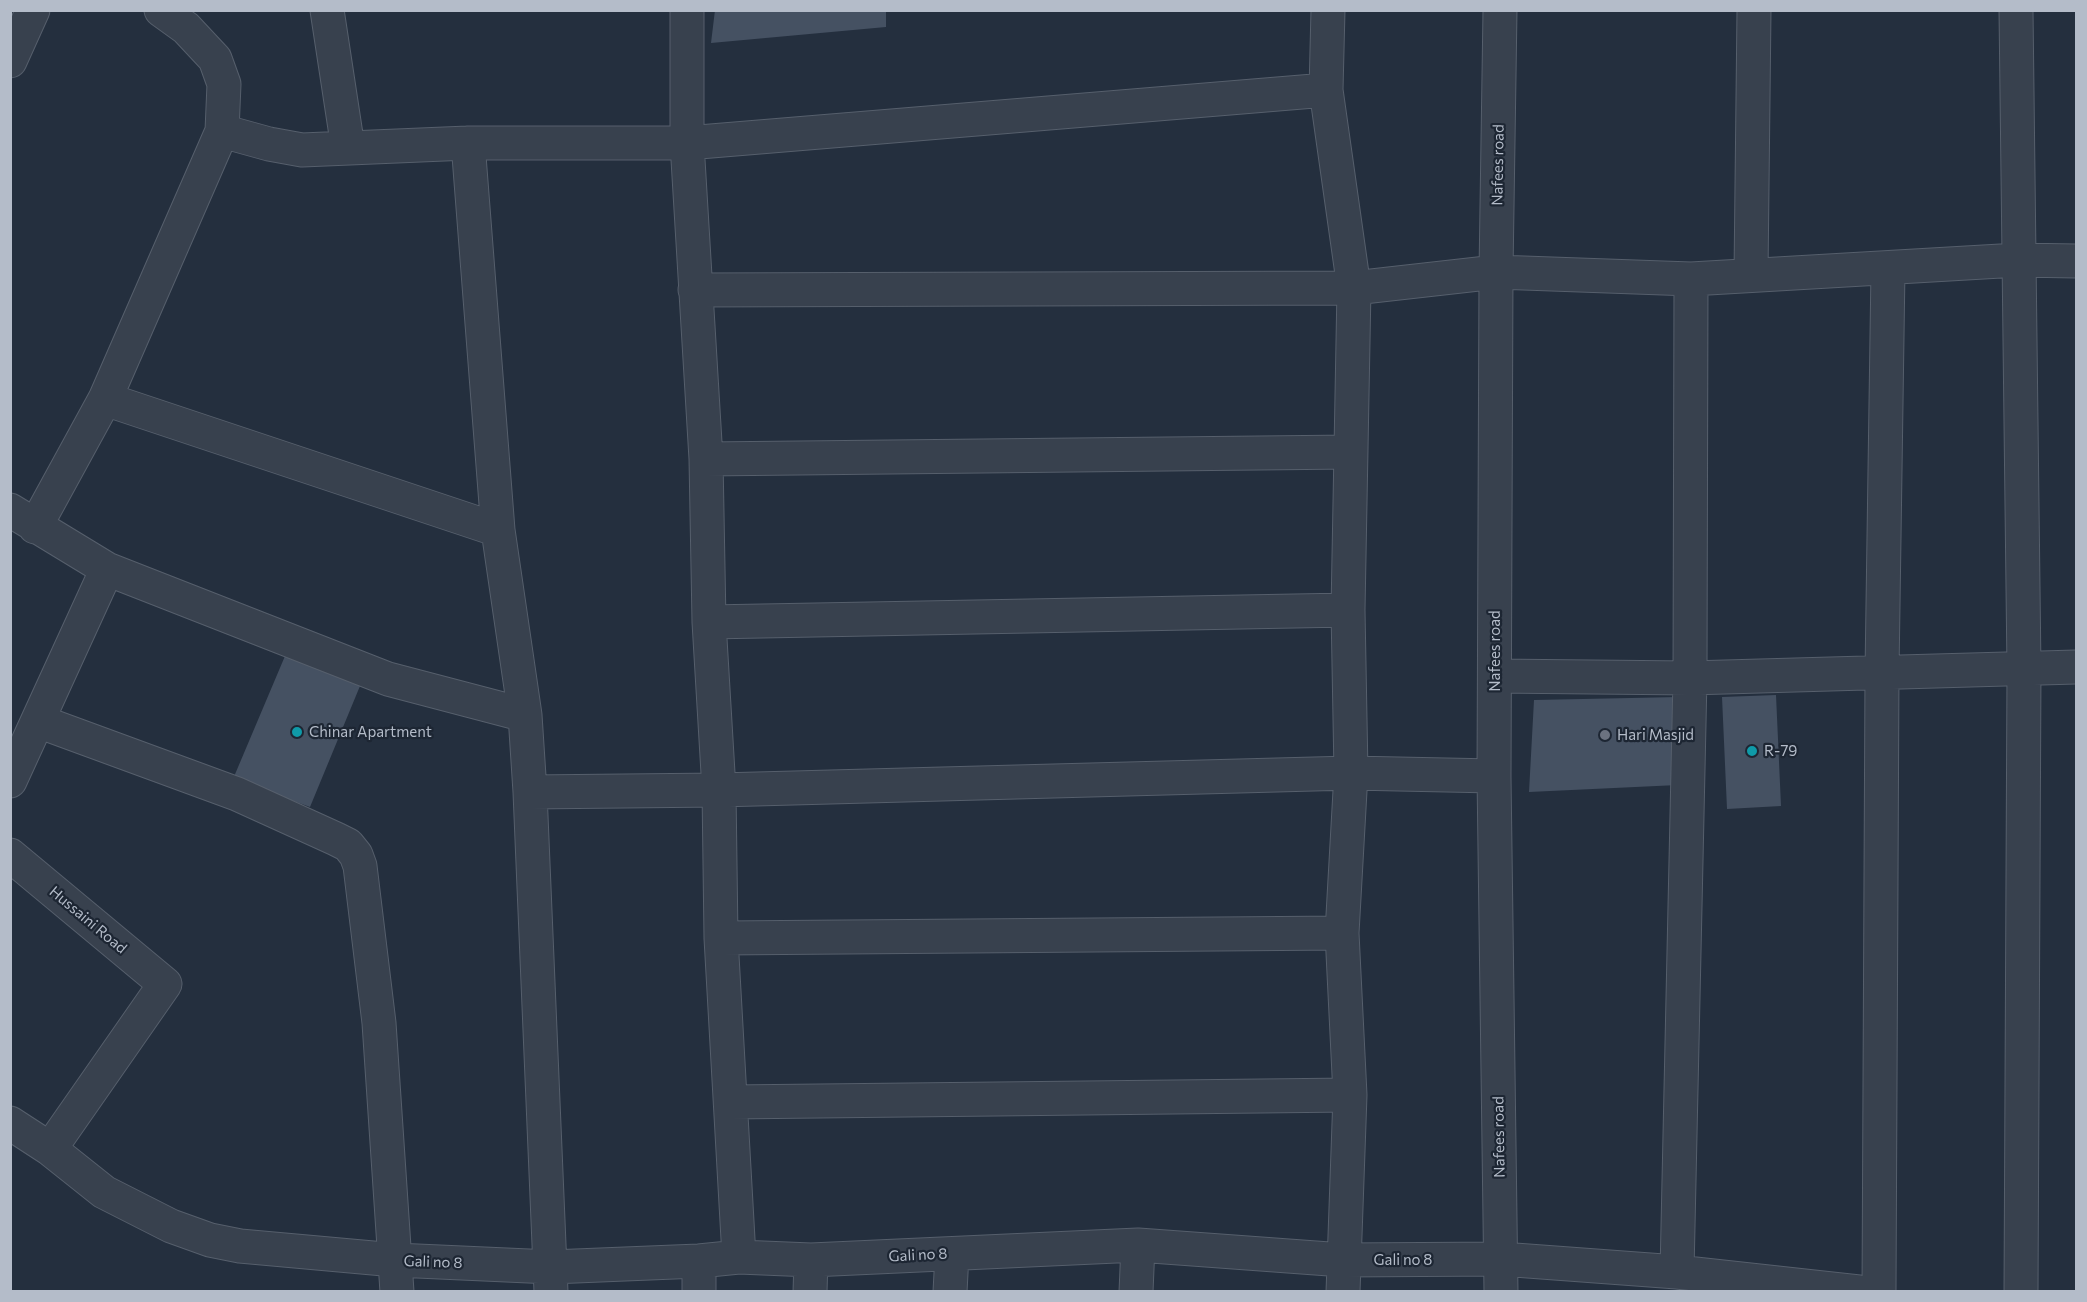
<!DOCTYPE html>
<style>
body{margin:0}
#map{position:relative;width:2087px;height:1302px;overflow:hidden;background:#242f3e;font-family:Commissioner,sans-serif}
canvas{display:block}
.frame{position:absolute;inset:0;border:12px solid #b4bcc9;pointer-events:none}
</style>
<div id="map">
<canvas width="2087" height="1302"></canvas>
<div class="frame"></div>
</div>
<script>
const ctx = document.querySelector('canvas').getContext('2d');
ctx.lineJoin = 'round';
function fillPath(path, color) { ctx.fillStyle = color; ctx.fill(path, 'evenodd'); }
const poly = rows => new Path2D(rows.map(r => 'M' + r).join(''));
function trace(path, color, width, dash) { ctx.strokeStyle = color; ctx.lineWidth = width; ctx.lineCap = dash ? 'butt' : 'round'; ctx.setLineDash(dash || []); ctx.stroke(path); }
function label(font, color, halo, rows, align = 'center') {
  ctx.font = font + ' Commissioner,sans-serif'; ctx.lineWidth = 4.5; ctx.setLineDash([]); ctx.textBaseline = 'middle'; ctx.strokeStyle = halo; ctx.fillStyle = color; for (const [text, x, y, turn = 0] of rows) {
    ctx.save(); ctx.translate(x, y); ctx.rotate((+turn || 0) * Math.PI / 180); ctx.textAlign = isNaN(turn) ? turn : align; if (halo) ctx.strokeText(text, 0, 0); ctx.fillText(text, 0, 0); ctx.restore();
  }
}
fillPath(poly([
 [715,10,886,10,886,27,711,43],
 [285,656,360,686,310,807,233,779],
 [1776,695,1781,806,1727,809,1722,697],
 [1679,697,1678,785,1529,792,1534,700]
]), '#455162');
const street = poly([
 [327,10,348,148],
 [687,10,687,143,706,459,709,622,719,790,721,938,739,1257],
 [1328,10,1326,90,1354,288,1348,610,1351,773,1342,933,1350,1095,1343,1292],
 [1500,10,1496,272,1494,776,1501,1292],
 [2016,10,2024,669,2021,1292],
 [10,61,33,10],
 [222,131,269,144,302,150,468,143,687,143,1326,90],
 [468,143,498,530,525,715,530,792,551,1292],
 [1751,274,1754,10],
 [695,290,1354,288,1496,272,1691,279,2018,260,2076,261],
 [105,399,498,530],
 [706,459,1351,452],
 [10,510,107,569,388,679,525,715],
 [35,527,105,399,222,131,224,84,215,59,186,28,161,10],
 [709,622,1348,610],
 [1495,676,1690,678,2076,667],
 [38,721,237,794,336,839,348,845,356,855,360,866,379,1023,397,1292],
 [10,781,107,569],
 [530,792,719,790,1351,773,1494,776],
 [10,855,165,984,50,1149],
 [721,938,1342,933],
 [731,1102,1350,1095],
 [10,1123,50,1149,104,1192,171,1226,210,1240,240,1246,395,1260,551,1267,699,1261,739,1257,811,1260,1138,1245,1343,1260,1501,1259,1677,1272,1859,1292],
 [1677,1272,1690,678,1691,279],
 [699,1292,699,1261],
 [810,1292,811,1260],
 [950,1292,952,1254],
 [1136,1292,1138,1245],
 [1879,1292,1882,672,1888,269]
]);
trace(street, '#565f6c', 35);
trace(street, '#38414e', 33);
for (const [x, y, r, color] of [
 [297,732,6,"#0f9aa8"],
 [1605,735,6,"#6b7280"],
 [1752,751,6,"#0f9aa8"]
]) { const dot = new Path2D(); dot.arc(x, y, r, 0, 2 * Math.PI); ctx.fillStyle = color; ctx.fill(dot); trace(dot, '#1d2633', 2); }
label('15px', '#b4bcc9', '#1d2633', [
 ["Nafees road",1498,165,-89],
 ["Nafees road",1495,651,-90],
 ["Hussaini Road",88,920,40],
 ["Nafees road",1499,1137,-91],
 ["Gali no 8",918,1255,-3],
 ["Gali no 8",1403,1260],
 ["Gali no 8",433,1262,2]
]);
label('15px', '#b4bcc9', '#1d2633', [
 ["Chinar Apartment",309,732],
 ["Hari Masjid",1617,735],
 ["R-79",1764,751]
], 'left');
</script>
